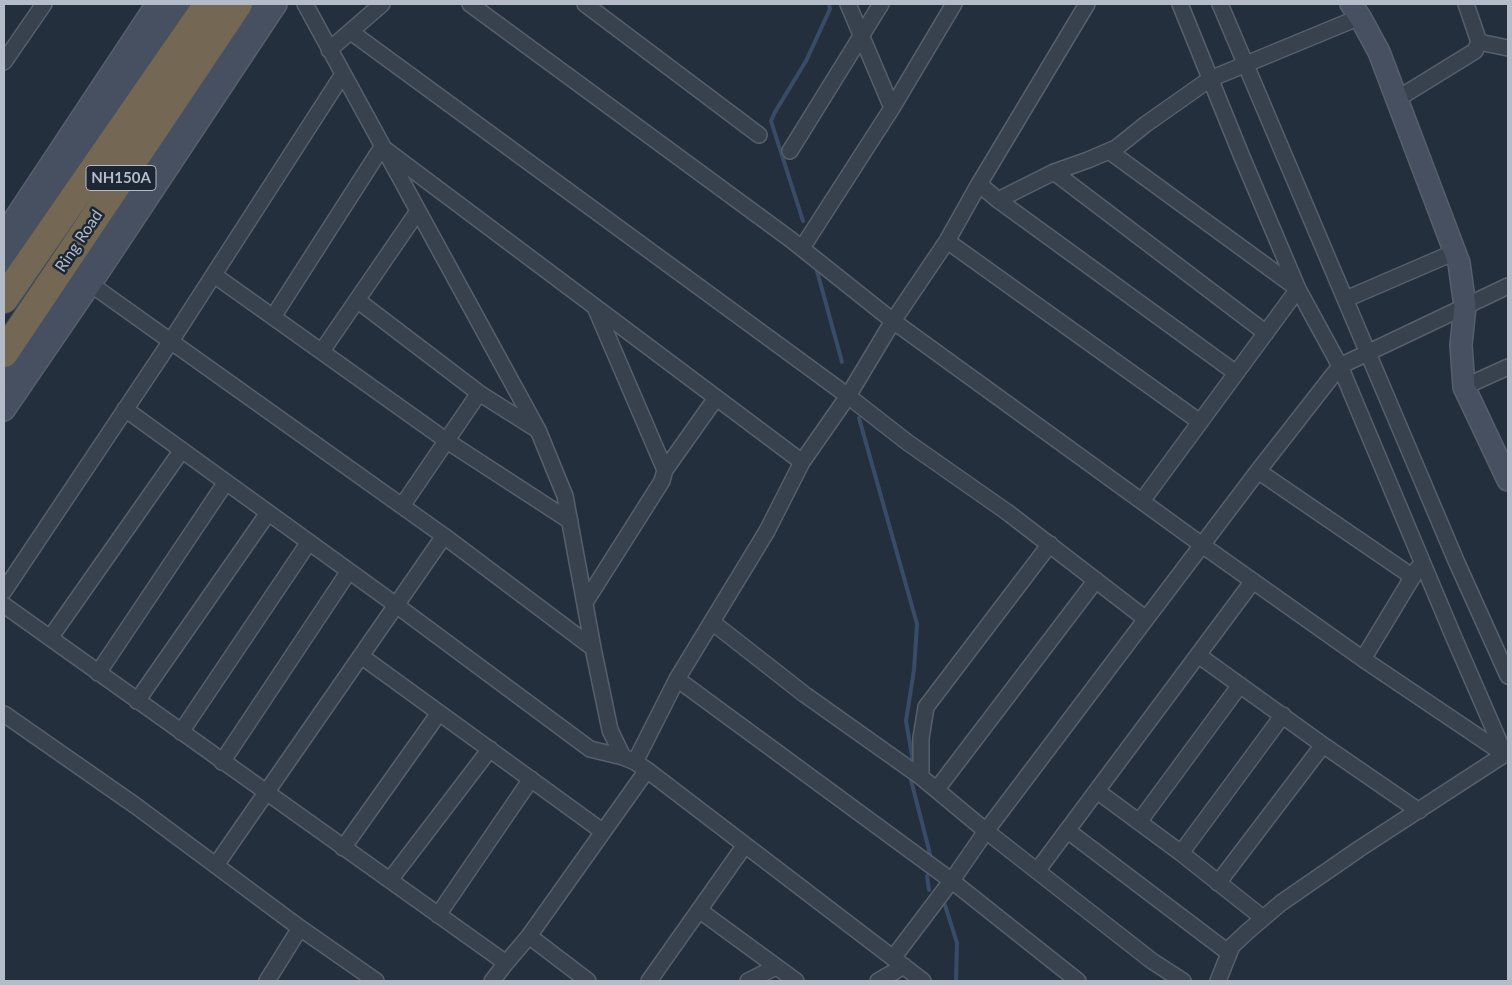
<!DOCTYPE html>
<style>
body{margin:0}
#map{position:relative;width:1512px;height:985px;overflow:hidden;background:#242f3e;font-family:Lato,sans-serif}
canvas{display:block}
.frame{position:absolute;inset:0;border:5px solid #b4bcc9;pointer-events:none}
</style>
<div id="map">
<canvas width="1512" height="985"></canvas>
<div class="frame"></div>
</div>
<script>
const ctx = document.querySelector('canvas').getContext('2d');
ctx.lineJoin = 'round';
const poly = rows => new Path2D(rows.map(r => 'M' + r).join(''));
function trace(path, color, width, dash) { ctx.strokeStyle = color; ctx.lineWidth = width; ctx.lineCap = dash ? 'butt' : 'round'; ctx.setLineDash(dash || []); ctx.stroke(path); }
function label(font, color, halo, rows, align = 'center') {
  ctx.font = font + ' Lato,sans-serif'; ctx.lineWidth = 5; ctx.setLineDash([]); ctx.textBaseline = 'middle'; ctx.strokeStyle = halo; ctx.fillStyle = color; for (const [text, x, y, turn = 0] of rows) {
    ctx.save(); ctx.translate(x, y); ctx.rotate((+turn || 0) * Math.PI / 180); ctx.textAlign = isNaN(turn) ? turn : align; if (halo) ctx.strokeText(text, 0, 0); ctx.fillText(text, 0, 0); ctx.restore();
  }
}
trace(poly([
 [803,221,771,121,775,112,806,61,830,9,829,4],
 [817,271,842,362],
 [859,418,917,624,914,670,906,721,913,761],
 [911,780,930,854],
 [927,876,929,890],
 [945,905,957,943,956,981]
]), '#394c67', 4);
const street = poly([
 [305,4,538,430,565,496,593,648],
 [470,4,790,239,893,321,1202,545,1363,659,1504,754],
 [585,4,759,135],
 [848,4,892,108],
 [1180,4,1242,157,1298,289,1340,366,1452,633,1505,755],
 [1220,4,1457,563,1508,676],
 [351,32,848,396,907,442,1007,512,1146,619],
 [1479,42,1508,48],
 [329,50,382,4],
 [4,62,44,4],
 [1397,99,1475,51,1479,42,1466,4],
 [790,151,881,4],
 [1109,151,1298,289,1142,501],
 [1054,172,1266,333],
 [979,184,998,200,1054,172,1088,160,1116,148,1146,124,1210,79,1360,17],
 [998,200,1236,373],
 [947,241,1200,422],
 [802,248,892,108,954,4],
 [214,275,447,441,570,521],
 [82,278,444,536,593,648,610,730,623,757,635,762,647,770,923,981],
 [1346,299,1455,252],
 [357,300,479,393,536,429],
 [273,317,382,147,802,462],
 [322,351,418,211],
 [1464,387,1508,367],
 [125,409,396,605,590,749,623,757],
 [665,470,716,398],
 [1258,471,1413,577],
 [402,506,479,393],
 [4,591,171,341,343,74],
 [586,601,662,481,665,470,595,307],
 [4,605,506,963],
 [712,622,804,694,921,777,986,831,1152,961,1183,981],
 [50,638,182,450],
 [1198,655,1323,745,1419,811],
 [361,656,602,831],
 [1363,659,1418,568],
 [98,673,226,482],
 [677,679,952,881,1078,981],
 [137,701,268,513],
 [4,714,136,806,300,928,376,981],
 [181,732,309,542],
 [222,762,349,571],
 [635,762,677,679,767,531,802,462,848,396,893,321,947,241,979,184,1087,4],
 [921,777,921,738,926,707,1050,544],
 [937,789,1096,580],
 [1097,791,1181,853,1263,918],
 [1139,822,1240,685],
 [1068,831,1229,953],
 [343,848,439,713],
 [1181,853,1283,715],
 [216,865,444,536],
 [1037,871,1253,581],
 [390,880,490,749],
 [1218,883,1323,745],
 [699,910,796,981],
 [438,915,531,779],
 [529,936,588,981],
 [893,958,955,876,986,831,1146,619,1258,471,1340,366,1508,286],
 [267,981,300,928],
 [492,981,506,963,529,936,647,770],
 [649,981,745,845],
 [748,981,776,967],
 [878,981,904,966],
 [1218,981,1232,946,1247,932,1281,903,1359,849,1508,752]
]);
const secondary = poly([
 [1351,4,1360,17,1379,52,1459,263,1465,306,1461,345,1464,387,1508,480],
 [4,235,157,4],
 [4,265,177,4],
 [4,378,256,4],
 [4,410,101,268,276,4]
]);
const highway = poly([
 [4,299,208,4],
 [4,353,238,4]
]);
trace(street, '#565f6c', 18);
trace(secondary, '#565f6c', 24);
trace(highway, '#434c59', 30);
trace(street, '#38414e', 15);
trace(secondary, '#465061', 21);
trace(highway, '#746855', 28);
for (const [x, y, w] of [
 [121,178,70]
]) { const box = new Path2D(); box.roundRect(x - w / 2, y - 12.5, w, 25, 4); ctx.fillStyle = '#1d2633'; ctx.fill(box); trace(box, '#b4bcc9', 1); }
label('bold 15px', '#b4bcc9', null, [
 ["NH150A",121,178]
]);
label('16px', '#b4bcc9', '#1d2633', [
 ["Ring Road",79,241,-56]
]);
</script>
